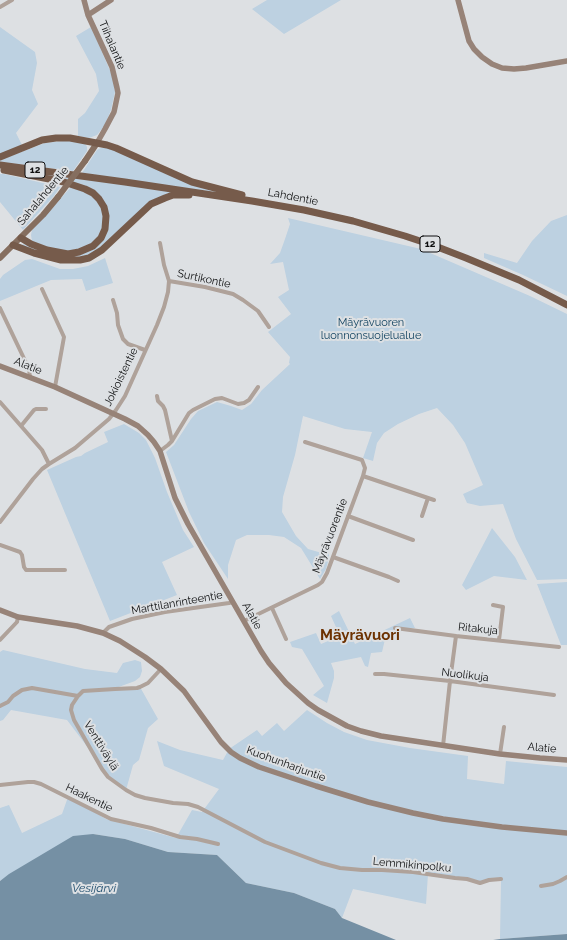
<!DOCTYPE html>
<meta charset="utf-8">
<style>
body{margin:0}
canvas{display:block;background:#dde0e3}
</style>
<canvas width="567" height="940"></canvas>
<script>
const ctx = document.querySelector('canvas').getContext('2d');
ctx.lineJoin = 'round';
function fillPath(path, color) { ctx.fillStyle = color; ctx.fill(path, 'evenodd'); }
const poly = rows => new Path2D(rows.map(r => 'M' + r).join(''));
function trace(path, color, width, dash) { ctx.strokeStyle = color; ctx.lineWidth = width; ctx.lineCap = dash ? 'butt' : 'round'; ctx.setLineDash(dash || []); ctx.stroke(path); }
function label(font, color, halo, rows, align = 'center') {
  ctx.font = font + ' Raleway,sans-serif'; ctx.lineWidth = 4; ctx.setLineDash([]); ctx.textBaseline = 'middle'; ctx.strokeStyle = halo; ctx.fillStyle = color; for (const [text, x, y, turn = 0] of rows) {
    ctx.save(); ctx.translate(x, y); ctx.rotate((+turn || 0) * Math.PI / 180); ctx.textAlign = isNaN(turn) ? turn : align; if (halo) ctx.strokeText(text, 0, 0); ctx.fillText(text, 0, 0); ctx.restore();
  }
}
fillPath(poly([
 [267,0,341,0,284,34,252,9],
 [0,27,35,52,37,63,32,90,38,104,16,133,22,145,0,155],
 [91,27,112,75,114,85,115,92,111,110,105,125,97,135,89,138,78,136,78,119,85,113,99,91,96,74,76,36],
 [70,140,84,143,86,145,87,147,87,151,73,171,0,162,0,160,45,143],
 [106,147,228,194,82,173,97,150,101,148],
 [29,172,176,192,164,196,106,244,88,256,67,259,23,247,21,245,24,244,46,252,79,254,105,235,101,198],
 [0,174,4,174,60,187,54,196,23,230,0,202],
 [71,187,78,189,95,198,104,214,101,235,91,245,70,251,52,250,32,241,31,235,32,230],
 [567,215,567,296,523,275,484,258,484,253,517,263,532,241,551,221],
 [288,218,421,249,530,296,567,314,567,530,565,529,567,530,567,579,537,580,516,539,503,504,480,506,467,503,463,494,483,485,465,443,453,425,437,408,419,414,398,424,384,433,377,443,373,461,363,458,372,432,345,429,303,416,295,455,283,497,282,512,296,536,308,549,322,553,329,553,329,558,326,569,320,579,301,548,284,537,269,535,247,535,236,540,228,565,228,579,204,543,189,512,166,452,174,445,191,419,198,411,217,402,231,406,242,410,251,404,262,390,290,364,289,363,290,357,268,332,291,314,278,297,289,290,283,262,270,264,280,253,285,239,290,224],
 [105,258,113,283,86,291,82,279,51,280,0,301,0,279,3,275,25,260,32,259,60,269,73,269,88,266],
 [124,424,139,433,146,440,155,458,167,492,183,530,194,547,162,562,177,595,110,621,47,470,76,457,81,456,85,453,108,442,104,432],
 [492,528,515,557,527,580,494,576,466,590,462,585],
 [567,582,567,645,561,645,537,584],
 [339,611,355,644,410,618,415,628,387,631,382,652,371,653,368,667,365,666,361,657,331,663,334,671,334,678,327,703,313,695,324,686,302,649,292,647,290,642,316,633,321,644,340,636,331,616],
 [3,650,85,669,117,673,123,663,135,660,141,662,142,671,140,677,135,681,116,688,140,687,158,719,148,728,139,760,133,765,126,790,114,782,67,720,11,710,3,720,0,721,0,652],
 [307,710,327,723,344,732,367,740,410,748,468,756,467,779,504,784,506,761,567,767,567,934,500,939,501,880,480,883,428,874,426,904,353,889,342,918,335,909,294,893,246,883,217,855,168,852,125,839,93,834,36,859,10,874,0,881,0,808,9,805,22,833,62,814,68,797,106,819,176,838,192,810,202,812,219,789,164,766,157,741,180,750,223,760,229,749,257,730,262,736,277,723,284,731]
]), '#bdd1e1');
fillPath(poly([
 [93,834,125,839,168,852,217,855,246,883,294,893,335,909,342,918,396,940,0,940,0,881,9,874,73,836],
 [567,934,567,940,493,940,500,939]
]), '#7590a4');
trace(poly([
 [0,7,12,0],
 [169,281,205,287,233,294,243,300,258,311,269,327],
 [42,289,64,337,55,387],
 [113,300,117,313,118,325,123,339,128,344,145,350],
 [0,308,29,369,30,377],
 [157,396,158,401,163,406,165,410,172,441],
 [0,402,42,450,49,464],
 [21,426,34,410,36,409,46,409],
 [160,451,168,445,172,441,189,413,193,410,215,399,222,398,238,404,244,403,249,400,258,387],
 [363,476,434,500],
 [348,516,413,540],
 [422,516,428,498],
 [0,522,33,479,42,469,49,464,75,448,109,419,116,410,125,396,157,325,164,307,168,292,169,281,164,265,160,243],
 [0,545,20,552,22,555,24,567,26,570,65,570],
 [333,557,389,577,398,581],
 [493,605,503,607,499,640],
 [272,608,286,639],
 [244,621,318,585,322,582,327,573,363,476,365,468,362,460,305,442],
 [395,628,456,636,559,647],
 [103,633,109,627,132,619,165,612,229,603,233,602],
 [0,640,17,622,18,617],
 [161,669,148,683,140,687,137,688,115,689,83,691,78,696,72,705,71,710,74,720,102,769,108,777,126,790,135,795,145,798,173,803,188,804,198,807,265,842,321,863,340,868,362,870,382,870,413,872,455,878,467,879,480,883,489,880,501,879],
 [375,674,384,674,450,681,554,695],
 [0,706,8,702,13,696,22,690,32,688,78,696],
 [443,746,450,681,456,636],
 [500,754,504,727],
 [0,785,28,782,34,782,41,784,111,819,151,828,180,837,197,839,218,844],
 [541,886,553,884,560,881,567,877]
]), '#afa29a', 4);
trace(poly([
 [84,0,88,15,112,67,117,88,118,93,114,112,105,129,97,143],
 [458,0,469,41,474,49,482,57,492,64,502,68,514,69,526,68,567,61],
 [88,15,111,0],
 [0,366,55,387,125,419,138,426,148,435,154,442,160,451,175,498,188,524,261,651,269,663,286,683,308,703,318,710,347,726,361,731,381,736,500,754,540,758,567,760],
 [0,610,18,617,77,626,103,633,120,641,145,657,161,669,184,691,221,742,231,752,240,758,259,767,316,786,368,802,413,813,443,819,502,827,567,833]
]), '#978378', 5.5);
trace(poly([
 [85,161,97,143],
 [0,258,43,215,58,197]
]), '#856e5f', 6);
trace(poly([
 [0,157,42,140,56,138,70,138,107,145,116,148,192,182,242,195],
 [0,165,125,182,252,201,304,210,353,221,405,236,435,246,466,258,519,280,567,305],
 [4,170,64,182,85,189,93,193,99,199,104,207,106,216,105,229,101,238,93,246,79,252,68,254,47,250,31,244,21,238],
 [13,245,34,253,61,260,80,260,89,258,102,250,151,204,165,198,173,195,189,195]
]), '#765b4b', 7);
trace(poly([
 [58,197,85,161]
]), '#856e5f', 6);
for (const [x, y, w] of [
 [35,170,20],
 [430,244,20]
]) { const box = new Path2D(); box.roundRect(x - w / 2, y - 8, w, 16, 3); ctx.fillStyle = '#dde0e3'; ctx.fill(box); trace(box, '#0e0f10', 1); }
label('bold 10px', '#0e0f10', null, [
 ["12",35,170],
 ["12",430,244]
]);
label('11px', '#0e0f10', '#dde0e3', [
 ["Tiihalantie",112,45,67],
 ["Sahalahdentie",43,196,-50],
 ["Lahdentie",293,197,11],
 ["Surtikontie",204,279,12],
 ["Alatie",28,366,22],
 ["Jokioistentie",121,377,-64],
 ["Mäyrävuorentie",330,536,-69],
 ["Marttilanrinteentie",177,603,-10],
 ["Alatie",252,616,61],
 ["Ritakuja",478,629,6],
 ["Nuolikuja",465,675,7],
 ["Venttiväylä",101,746,58],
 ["Alatie",542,748,5],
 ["Kuohunharjuntie",286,764,20],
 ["Haakentie",89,798,26],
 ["Lemmikinpolku",412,865,5]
]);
label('11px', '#114260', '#dde0e3', [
 ["Mäyrävuoren",371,323],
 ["luonnonsuojelualue",371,336]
]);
label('italic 12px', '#214f6f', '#dde0e3', [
 ["Vesijärvi",94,888]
]);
label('bold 15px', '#6c3100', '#dde0e3', [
 ["Mäyrävuori",360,635]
]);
</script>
